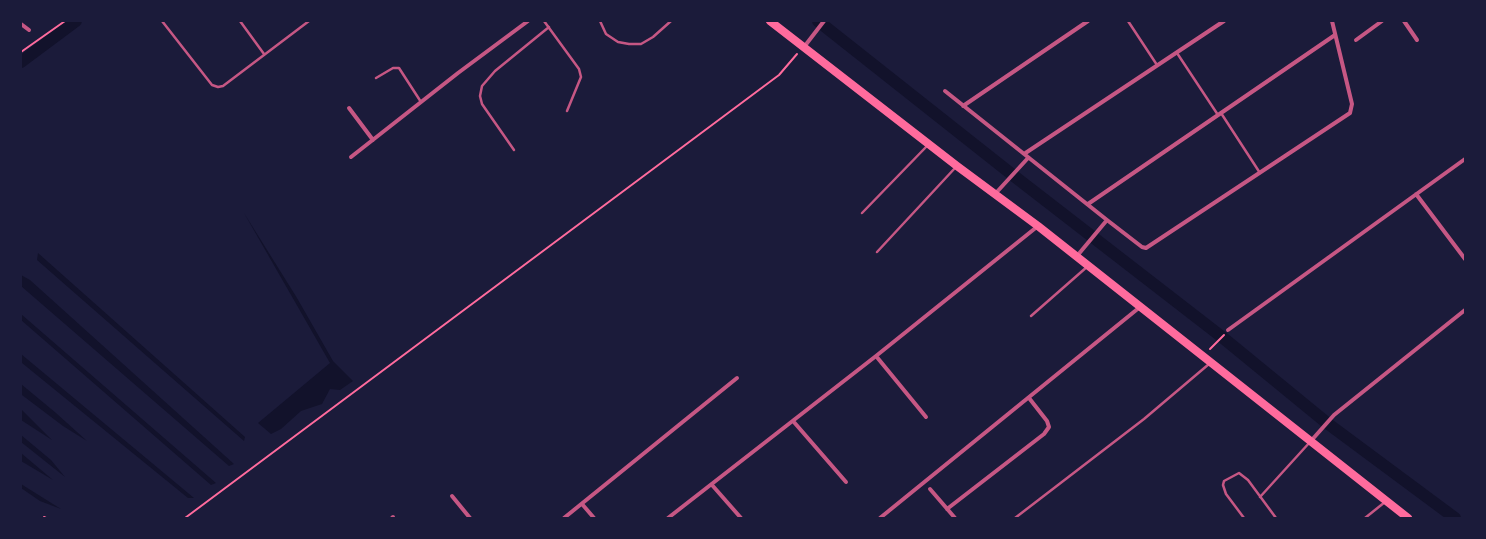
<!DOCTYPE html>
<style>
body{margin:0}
#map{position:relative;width:1486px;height:539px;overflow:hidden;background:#1b1b3a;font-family:"Archivo Narrow",sans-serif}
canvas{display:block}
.frame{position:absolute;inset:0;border:22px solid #1b1b3a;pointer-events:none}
</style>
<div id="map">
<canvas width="1486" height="539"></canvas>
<div class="frame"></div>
</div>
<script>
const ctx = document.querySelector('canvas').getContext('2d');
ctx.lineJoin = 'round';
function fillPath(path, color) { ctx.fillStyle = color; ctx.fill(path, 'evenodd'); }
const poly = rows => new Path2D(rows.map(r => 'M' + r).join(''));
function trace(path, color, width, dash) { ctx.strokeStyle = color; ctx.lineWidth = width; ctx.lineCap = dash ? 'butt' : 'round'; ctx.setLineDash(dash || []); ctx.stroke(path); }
fillPath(poly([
 [244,213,297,298,333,361,353,381,340,390,330,389,322,404,301,411,281,429,271,434,258,423,330,363],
 [38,253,245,437,244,441,37,260],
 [21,275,30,280,234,464,229,466,21,286],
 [21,314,216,483,211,485,21,320],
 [21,354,27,359,194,498,188,498,22,363],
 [21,384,56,413,87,441,63,426,22,395],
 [21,409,52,440,21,420],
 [21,435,51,460,65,477,21,442],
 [21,453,53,480,21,461],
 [21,484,61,509,40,501,21,488]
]), '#12122b');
trace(poly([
 [818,21,1014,176,1222,337,1327,423,1455,518],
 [21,62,76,21]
]), '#12122b', 12);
trace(poly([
 [21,52,65,21],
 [1210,349,1224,335],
 [44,517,46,518],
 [185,518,779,75,797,54]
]), '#ff6b9d', 2);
trace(poly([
 [162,21,212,85,218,87,223,86,309,21],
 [240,21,264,54],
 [544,21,579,69,581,77,567,111],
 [600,21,606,34,618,42,629,44,641,44,653,37,671,21],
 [1128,21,1157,65],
 [1177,53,1218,115],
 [376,78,393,68,399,68,421,102],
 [1221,113,1260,173],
 [514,150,482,104,480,96,482,86,495,71,549,27],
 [862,213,927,146],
 [877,252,955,168],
 [1031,316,1088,266],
 [1260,497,1310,442],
 [1015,518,1144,419,1209,364],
 [1244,518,1226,494,1223,485,1224,481,1239,473,1248,480,1276,518],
 [1365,518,1385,502]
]), '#c65784', 2.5);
trace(poly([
 [1404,21,1417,40],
 [21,24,29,30],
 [1356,40,1382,21],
 [804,47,824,21],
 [945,91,1107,220,1142,247,1146,248,1350,113,1352,104,1332,21],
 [963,106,1088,21],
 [349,108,373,140],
 [1024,154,1224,21],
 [351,157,458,73,528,21],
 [995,194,1028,158],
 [1416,194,1465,259],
 [1088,204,1335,35],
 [1077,256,1107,220],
 [1228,330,1465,159],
 [876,356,926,417],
 [793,421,846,482],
 [1310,442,1334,415,1465,310],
 [712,485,741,518],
 [930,489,955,518],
 [452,496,470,518],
 [582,504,594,518],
 [947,509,1044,434,1049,427,1047,421,1029,398],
 [392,518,393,517],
 [564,518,737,378],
 [668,518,876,356,1038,226],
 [880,518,1140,307]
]), '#c65784', 4);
trace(poly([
 [770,21,957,166,1038,226,1408,518]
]), '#ff6b9d', 8);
</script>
